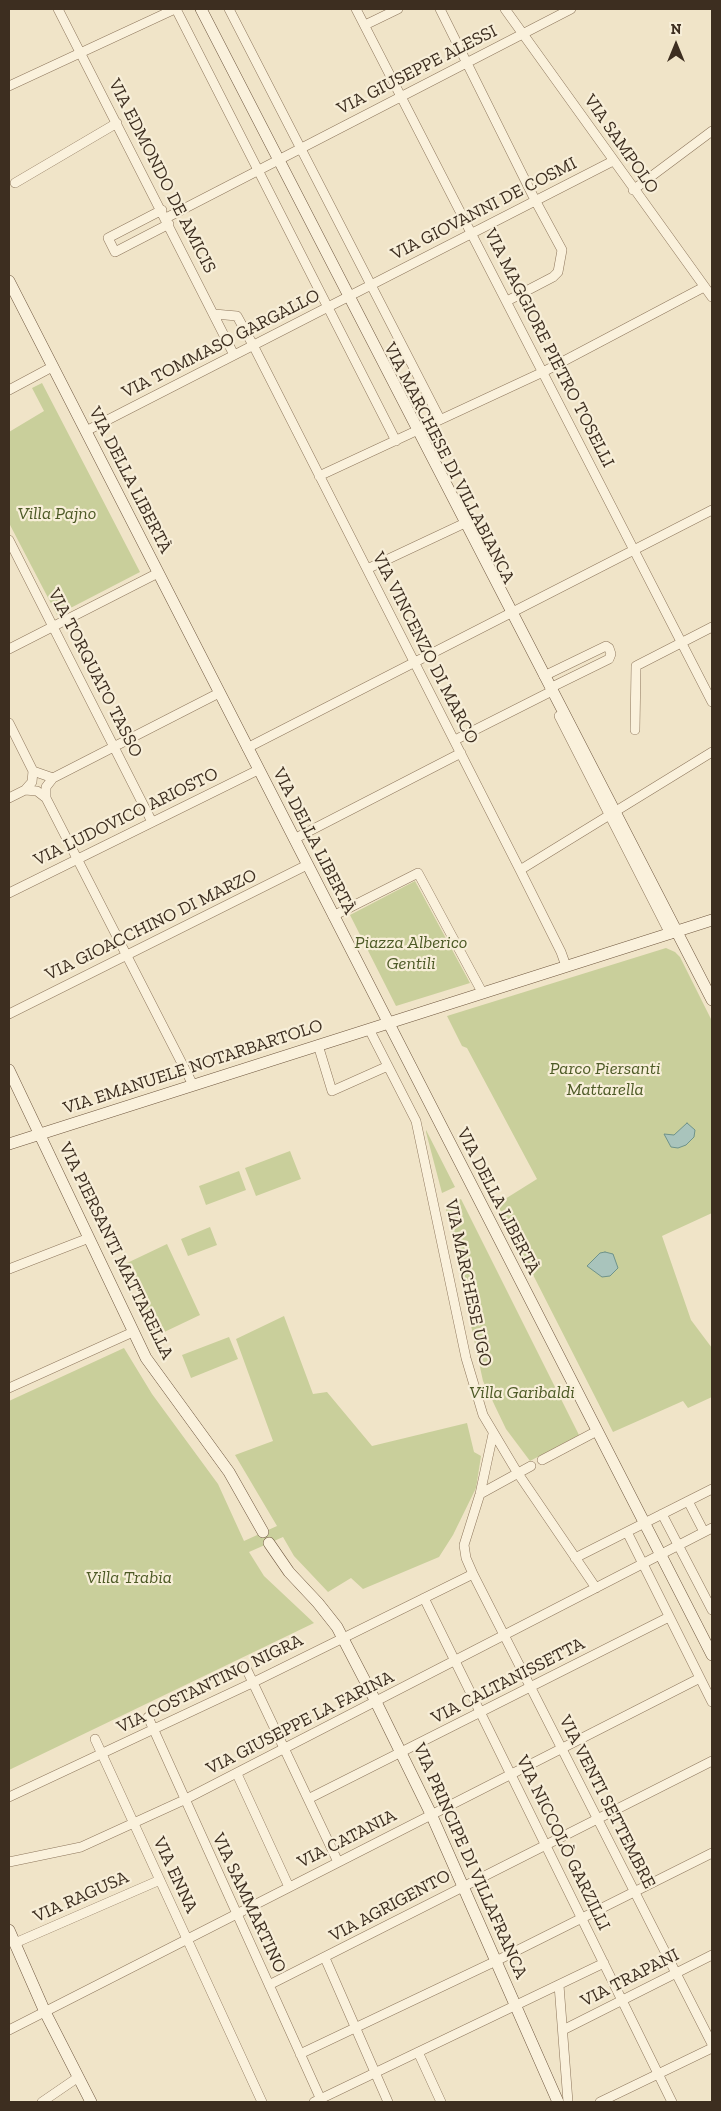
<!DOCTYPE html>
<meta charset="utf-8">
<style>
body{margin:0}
#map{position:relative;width:721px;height:2111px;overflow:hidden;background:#f0e4c8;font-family:"Zilla Slab",serif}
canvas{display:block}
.frame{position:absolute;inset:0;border:10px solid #3d2e20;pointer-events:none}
.north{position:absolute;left:651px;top:20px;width:50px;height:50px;-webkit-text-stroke:4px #f7eed8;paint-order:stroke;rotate:0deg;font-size:14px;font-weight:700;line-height:20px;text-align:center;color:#3d2e20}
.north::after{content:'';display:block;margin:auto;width:18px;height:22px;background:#3d2e20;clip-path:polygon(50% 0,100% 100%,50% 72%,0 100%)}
</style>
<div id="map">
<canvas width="721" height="2111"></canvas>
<div class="frame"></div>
<div class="north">N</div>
</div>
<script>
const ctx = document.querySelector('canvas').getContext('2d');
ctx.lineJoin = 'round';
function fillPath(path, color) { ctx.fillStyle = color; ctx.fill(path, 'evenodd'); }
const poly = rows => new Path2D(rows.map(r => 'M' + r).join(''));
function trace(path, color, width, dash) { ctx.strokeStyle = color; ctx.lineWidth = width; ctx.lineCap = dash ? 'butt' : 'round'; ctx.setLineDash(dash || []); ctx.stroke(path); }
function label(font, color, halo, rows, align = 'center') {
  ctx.font = font + ' "Zilla Slab",serif'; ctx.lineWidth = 4.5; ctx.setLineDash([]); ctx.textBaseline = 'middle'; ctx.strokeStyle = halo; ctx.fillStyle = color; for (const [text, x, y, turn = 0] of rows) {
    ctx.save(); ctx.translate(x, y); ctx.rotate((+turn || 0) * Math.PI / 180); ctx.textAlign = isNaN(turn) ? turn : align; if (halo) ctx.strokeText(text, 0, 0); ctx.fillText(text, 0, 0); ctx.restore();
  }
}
fillPath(poly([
 [42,383,140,572,57,615,9,523,9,432,44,411,32,388],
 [415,881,470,983,396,1006,350,915],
 [666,948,675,952,680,957,712,1021,712,1213,662,1236,691,1320,712,1348,712,1397,688,1408,683,1401,613,1432,497,1204,537,1179,467,1048,462,1046,447,1016],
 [426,1130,455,1187,442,1193,426,1132],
 [290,1151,301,1179,256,1196,245,1168],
 [239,1171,246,1190,206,1205,199,1186],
 [461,1199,579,1435,530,1461,506,1429,483,1381,445,1205],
 [210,1227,217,1245,188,1256,181,1239],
 [167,1244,200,1315,158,1335,125,1264],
 [284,1316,313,1394,327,1392,372,1446,467,1423,474,1452,481,1456,476,1488,453,1535,439,1557,363,1589,351,1578,328,1592,294,1556,283,1537,249,1552,264,1576,314,1623,9,1770,9,1401,124,1348,152,1394,218,1484,244,1541,277,1526,235,1455,273,1441,236,1339],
 [229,1337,238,1359,191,1378,182,1355]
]), '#c9cf9b');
const water = poly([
 [687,1123,695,1130,694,1137,686,1145,678,1148,671,1147,664,1134,674,1135,687,1123],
 [605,1252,613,1254,618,1268,610,1276,602,1277,587,1266,600,1253,605,1252]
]);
fillPath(water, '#a9c4bc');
trace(water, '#6f938a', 1);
const street = poly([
 [58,9,234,355],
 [176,9,396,441],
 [229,9,440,419],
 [356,9,712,702],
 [440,9,535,200,562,250,558,272,553,277,507,301],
 [505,9,712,297],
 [365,25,398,9],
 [9,86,175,9],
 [15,183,117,123],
 [633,190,712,131],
 [162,210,108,238,115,252,169,224],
 [166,218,571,9],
 [214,314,237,316,253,345,520,870,561,952,566,966],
 [9,390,52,367],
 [86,431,613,161],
 [319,476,543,372,704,287],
 [9,540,152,822],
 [367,569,465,523],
 [9,649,158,573],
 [544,676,606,646,609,648,611,654,609,659,550,688],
 [559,716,670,934],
 [9,723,33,771],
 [635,730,636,666,712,627],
 [455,740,552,691],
 [247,748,712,510],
 [33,771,53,778],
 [25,790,37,791,46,798,193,1085],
 [9,798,25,790,32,782,33,771],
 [46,798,46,787,53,778,219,693],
 [294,839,461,753],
 [520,870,712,752],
 [9,893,258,770],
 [333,916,418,873,482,992],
 [9,1014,307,865],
 [369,1029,416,1121,466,1358,483,1415,517,1472,596,1588],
 [318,1045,332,1091,388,1066],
 [9,1269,89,1238],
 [9,1388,133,1332],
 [542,1460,597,1431],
 [480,1494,531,1466],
 [688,1501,704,1532],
 [662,1514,712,1610],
 [627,1532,712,1702],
 [575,1558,712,1489],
 [473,1574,712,2044],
 [424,1598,672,2102],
 [246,1668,338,1862],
 [148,1717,322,2102],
 [95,1739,262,2102],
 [237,1774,289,1887],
 [9,1797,252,1683,473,1574,466,1558,464,1545,480,1494,493,1434],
 [308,1799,669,1617],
 [9,1862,81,1847,184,1800,712,1528],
 [15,1943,160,1880],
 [325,1958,388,2102],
 [269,1985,712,1761],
 [559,1985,568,2102],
 [9,2030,700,1678],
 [563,2030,712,1955],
 [418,2052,441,2102],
 [300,2054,496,1961,712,1853],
 [42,2102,77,2078],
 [314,2102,604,1963],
 [600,2102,712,2048]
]);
const secondary = poly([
 [201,9,712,1000],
 [9,281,712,1655],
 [9,1070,146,1358,229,1472,263,1532],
 [9,1144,712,920],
 [269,1543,289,1572,318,1603,337,1627,376,1702,431,1814,558,2102],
 [9,1930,45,2012,91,2102]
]);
trace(street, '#8d765c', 10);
trace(secondary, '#6f573f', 12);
trace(street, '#faf1dc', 9);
trace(secondary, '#faf1dc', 11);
label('18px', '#3d2e20', '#f7eed8', [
 ["VIA GIUSEPPE ALESSI",417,70,-27],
 ["VIA SAMPOLO",621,144,55],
 ["VIA EDMONDO DE AMICIS",162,176,63],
 ["VIA GIOVANNI DE COSMI",484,209,-27],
 ["VIA TOMMASO GARGALLO",221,344,-27],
 ["VIA MAGGIORE PIETRO TOSELLI",549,348,63],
 ["VIA MARCHESE DI VILLABIANCA",449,463,63],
 ["VIA DELLA LIBERTÀ",130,480,63],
 ["VIA VINCENZO DI MARCO",425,648,63],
 ["VIA TORQUATO TASSO",95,673,63],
 ["VIA LUDOVICO ARIOSTO",126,817,-26],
 ["VIA DELLA LIBERTÀ",314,841,63],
 ["VIA GIOACCHINO DI MARZO",151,925,-26],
 ["VIA EMANUELE NOTARBARTOLO",193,1067,-18],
 ["VIA DELLA LIBERTÀ",498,1201,63],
 ["VIA PIERSANTI MATTARELLA",116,1251,64],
 ["VIA MARCHESE UGO",468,1283,78],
 ["VIA CALTANISSETTA",508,1681,-27],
 ["VIA COSTANTINO NIGRA",210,1684,-26],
 ["VIA GIUSEPPE LA FARINA",300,1723,-27],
 ["VIA VENTI SETTEMBRE",607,1802,63],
 ["VIA CATANIA",347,1839,-27],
 ["VIA NICCOLÒ GARZILLI",563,1843,64],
 ["VIA PRINCIPE DI VILLAFRANCA",470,1861,66],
 ["VIA ENNA",175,1875,65],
 ["VIA RAGUSA",81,1897,-24],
 ["VIA SAMMARTINO",249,1903,65],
 ["VIA AGRIGENTO",390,1906,-28],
 ["VIA TRAPANI",630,1978,-27]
]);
label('italic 18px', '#4d5a26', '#f7eed8', [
 ["Villa Pajno",57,514],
 ["Piazza Alberico",411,943],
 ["Gentili",411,964],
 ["Parco Piersanti",605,1069],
 ["Mattarella",605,1090],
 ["Villa Garibaldi",522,1393],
 ["Villa Trabia",129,1578]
]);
</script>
